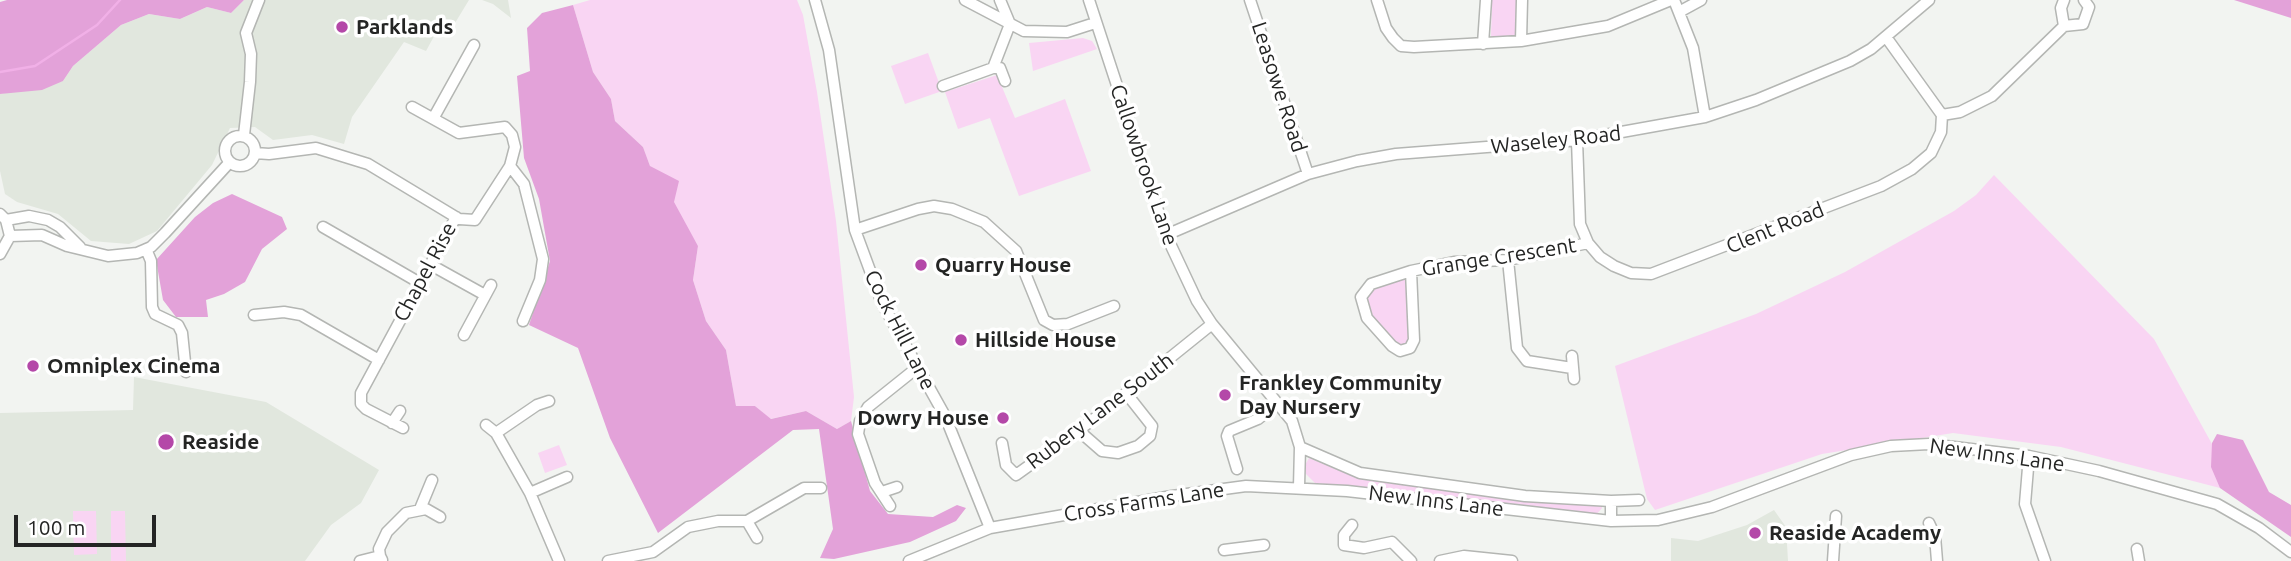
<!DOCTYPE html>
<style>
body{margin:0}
#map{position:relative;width:2291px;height:561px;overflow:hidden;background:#f2f4f1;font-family:Ubuntu,sans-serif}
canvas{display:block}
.scale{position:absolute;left:14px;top:515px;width:142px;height:32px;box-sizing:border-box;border:4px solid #242524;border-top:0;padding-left:9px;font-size:21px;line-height:24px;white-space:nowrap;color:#242524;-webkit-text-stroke:5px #fff;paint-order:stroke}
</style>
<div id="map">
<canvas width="2291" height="561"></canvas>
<div class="scale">100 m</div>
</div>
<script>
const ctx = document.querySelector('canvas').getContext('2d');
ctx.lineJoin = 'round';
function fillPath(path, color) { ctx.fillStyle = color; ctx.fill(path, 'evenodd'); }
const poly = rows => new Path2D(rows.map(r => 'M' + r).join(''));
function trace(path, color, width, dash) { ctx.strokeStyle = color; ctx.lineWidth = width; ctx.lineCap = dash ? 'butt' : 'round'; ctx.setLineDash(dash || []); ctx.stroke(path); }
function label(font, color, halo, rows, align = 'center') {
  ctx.font = font + ' Ubuntu,sans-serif'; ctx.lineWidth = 7; ctx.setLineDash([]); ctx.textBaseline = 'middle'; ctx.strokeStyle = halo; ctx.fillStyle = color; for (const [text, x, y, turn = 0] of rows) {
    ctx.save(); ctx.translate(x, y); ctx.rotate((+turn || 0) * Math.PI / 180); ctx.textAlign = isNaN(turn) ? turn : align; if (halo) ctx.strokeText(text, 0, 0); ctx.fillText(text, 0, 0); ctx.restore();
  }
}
fillPath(poly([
 [244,0,469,0,455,23,444,18,426,51,404,42,352,117,344,144,312,135,273,140,255,127,230,128,212,165,157,231,129,244,91,241,58,214,17,202,5,194,0,171,0,94,63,81,73,66,121,25,149,14,180,19,207,7,231,13],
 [482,0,508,0,511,18,493,4],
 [134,377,266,402,379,470,361,503,331,525,305,561,0,561,0,413,133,410],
 [1774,510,1786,527,1788,561,1671,561,1671,538,1698,541,1747,525]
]), '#e1e7de');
fillPath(poly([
 [590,0,797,0,803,15,817,92,836,221,854,397,851,421,837,429,806,411,770,419,755,406,736,406,726,350,706,321,693,280,698,246,650,166,643,147,615,121,611,99,593,72,573,5],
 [1492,0,1517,0,1516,36,1491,37],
 [1083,38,1092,41,1097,49,1033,71,1029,43],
 [928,53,942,91,905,104,891,66],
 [997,75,1015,118,1065,99,1091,171,1019,196,990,118,958,129,945,92],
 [1994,175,2154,339,2228,473,2220,488,2061,447,1953,433,1822,454,1655,510,1647,499,1615,366,1756,314,1845,272,1954,211,1976,195],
 [1404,278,1408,287,1411,340,1408,346,1397,346,1370,317,1364,301,1370,290],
 [559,445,567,465,545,473,538,453],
 [1309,458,1350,475,1378,482,1525,500,1601,504,1602,508,1596,515,1315,483,1306,474,1305,465],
 [73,511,96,511,97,554,74,555],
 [111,511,125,511,126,561,111,561]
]), '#f9d5f3');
fillPath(poly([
 [7,0,244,0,231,13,207,7,180,19,149,14,121,25,73,66,63,81,42,90,0,94,0,2],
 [2234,0,2291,0,2291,18],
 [573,5,593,72,611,99,615,121,643,147,650,166,679,181,674,202,698,246,693,280,706,321,726,350,736,406,755,406,771,419,806,411,837,429,851,421,870,491,888,514,933,517,957,505,966,508,956,521,910,542,834,559,820,558,833,529,819,429,793,430,658,533,610,438,578,348,529,325,550,261,539,199,524,158,517,76,530,71,527,28,542,13],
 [232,194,282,217,287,229,262,249,245,282,224,294,206,300,208,317,176,317,163,300,156,260,195,217,213,203],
 [2217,434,2243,440,2269,492,2291,505,2291,537,2220,488,2211,467,2212,443]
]), '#e3a2d9');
trace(poly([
 [0,72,35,66,97,25,120,0]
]), '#f1b0e7', 2.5);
const minor = poly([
 [815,0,829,50,855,230,882,303,945,416,990,528],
 [965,0,1024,31,1067,32,1095,23],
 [1000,0,1010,24,993,68,1000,68,1005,81],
 [1089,0,1166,235,1197,301,1212,324,1292,421,1300,447,1299,487],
 [1250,0,1308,174],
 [1377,0,1386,28,1393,38,1401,46,1414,47,1521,41,1608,26,1671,0],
 [1674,0,1693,48,1705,117],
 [1679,12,1701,0],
 [2064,26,2061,8,2064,0],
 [1521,41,1522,0],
 [1483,44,1486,0],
 [943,86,993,68],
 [1942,115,1960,112,1992,96,2064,26,2083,24,2089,7,2084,0],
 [434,117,474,45],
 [244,135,250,82,251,54,246,33,259,0],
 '225 151a15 15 0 1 1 30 0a15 15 0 1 1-30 0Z',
 [1577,140,1580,224,1588,243,1600,257,1614,266,1631,273,1651,274,1881,186,1912,169,1931,153,1941,132,1942,115,1886,37],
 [255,153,269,154,316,148,368,164,459,219,475,220,510,166,515,147,512,135,505,127,459,133,412,107],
 [510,166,524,184,543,259,540,280,523,321],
 [0,214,6,220,10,236,0,254],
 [6,220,29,216,48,220,60,227,80,247],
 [323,227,420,283],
 [855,230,918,209,934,206,952,209,984,222,1016,251,1044,320,1053,325,1068,324,1114,306],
 [1166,235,1308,174,1357,161,1396,154,1577,140,1705,117,1756,100,1850,61,1871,49,1929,0],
 [10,236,42,235,67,246,108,256,137,253,151,247,165,233,229,163],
 [146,249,151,261,152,307,155,314,178,325,182,333,186,372],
 [1508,260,1517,348,1527,361,1572,368],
 [431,265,485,295],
 [1411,271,1414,340,1410,348,1400,351,1392,346,1367,318,1361,297,1371,284,1411,271,1454,262,1508,260,1588,243],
 [254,315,284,312,301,315,379,360],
 [464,335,491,285],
 [1572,356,1574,379],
 [392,423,400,411],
 [486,425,496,433,530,493,559,561],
 [403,428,366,409,361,404,361,393,456,217],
 [1078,430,1102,451,1118,453,1138,446,1150,436,1152,426,1126,393],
 [496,433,537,405,549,401],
 [1002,443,1006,465,1016,475,1094,419,1212,324],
 [1300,447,1360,473,1525,496,1611,501,1611,521],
 [2029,456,2025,504,2045,561],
 [1237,469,1227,436,1229,431,1258,419,1278,403],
 [882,492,897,487],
 [530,493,567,477],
 [1611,501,1639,500],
 [890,506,875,483,858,434,860,421,868,407,918,367],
 [420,509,432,480],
 [747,521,757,538],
 [1929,523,1935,536,1937,561],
 [1352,525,1344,535,1344,545,1364,548,1392,542,1411,561],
 [2137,549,2139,561],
 [1224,550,1264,545],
 [380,556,379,549,387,532,406,513,426,509,440,517],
 [360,561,380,556,382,560],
 [608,561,653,552,688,527,718,521,747,521,804,488,821,488],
 [909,561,990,528,1172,496,1246,486,1347,491,1611,521,1658,520,1712,507,1851,455,1891,446,1929,444,2029,456,2099,471,2217,504,2259,528,2291,552],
 [1440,561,1464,556,1512,561],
 [1833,561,1836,516]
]);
trace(minor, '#b4b6b3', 13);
trace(minor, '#fff', 10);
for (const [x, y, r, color] of [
 [342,27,7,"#b448a8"],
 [921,265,7,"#b448a8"],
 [961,340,7,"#b448a8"],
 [33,366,7,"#b448a8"],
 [1225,395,7,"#b448a8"],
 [1003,418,7,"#b448a8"],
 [166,442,9,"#b448a8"],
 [1755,533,7,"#b448a8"]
]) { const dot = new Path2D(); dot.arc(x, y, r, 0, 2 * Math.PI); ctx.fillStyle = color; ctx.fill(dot); trace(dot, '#fff', 2.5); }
label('bold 21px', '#242524', '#fff', [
 ["Parklands",356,27],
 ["Quarry House",935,265],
 ["Hillside House",975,340],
 ["Omniplex Cinema",47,366],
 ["Frankley Community",1239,383],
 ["Day Nursery",1239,407],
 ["Dowry House",989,418,"right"],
 ["Reaside",182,442],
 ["Reaside Academy",1769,533]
], 'left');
label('21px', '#242524', '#fff', [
 ["Leasowe Road",1279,87,72],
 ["Waseley Road",1556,140,-6],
 ["Callowbrook Lane",1144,165,71],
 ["Clent Road",1775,228,-22],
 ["Grange Crescent",1499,257,-9],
 ["Chapel Rise",425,272,-62],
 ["Cock Hill Lane",900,330,63],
 ["Rubery Lane South",1100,411,-37],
 ["New Inns Lane",1997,455,8],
 ["New Inns Lane",1436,501,7],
 ["Cross Farms Lane",1144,502,-9]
]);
</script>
